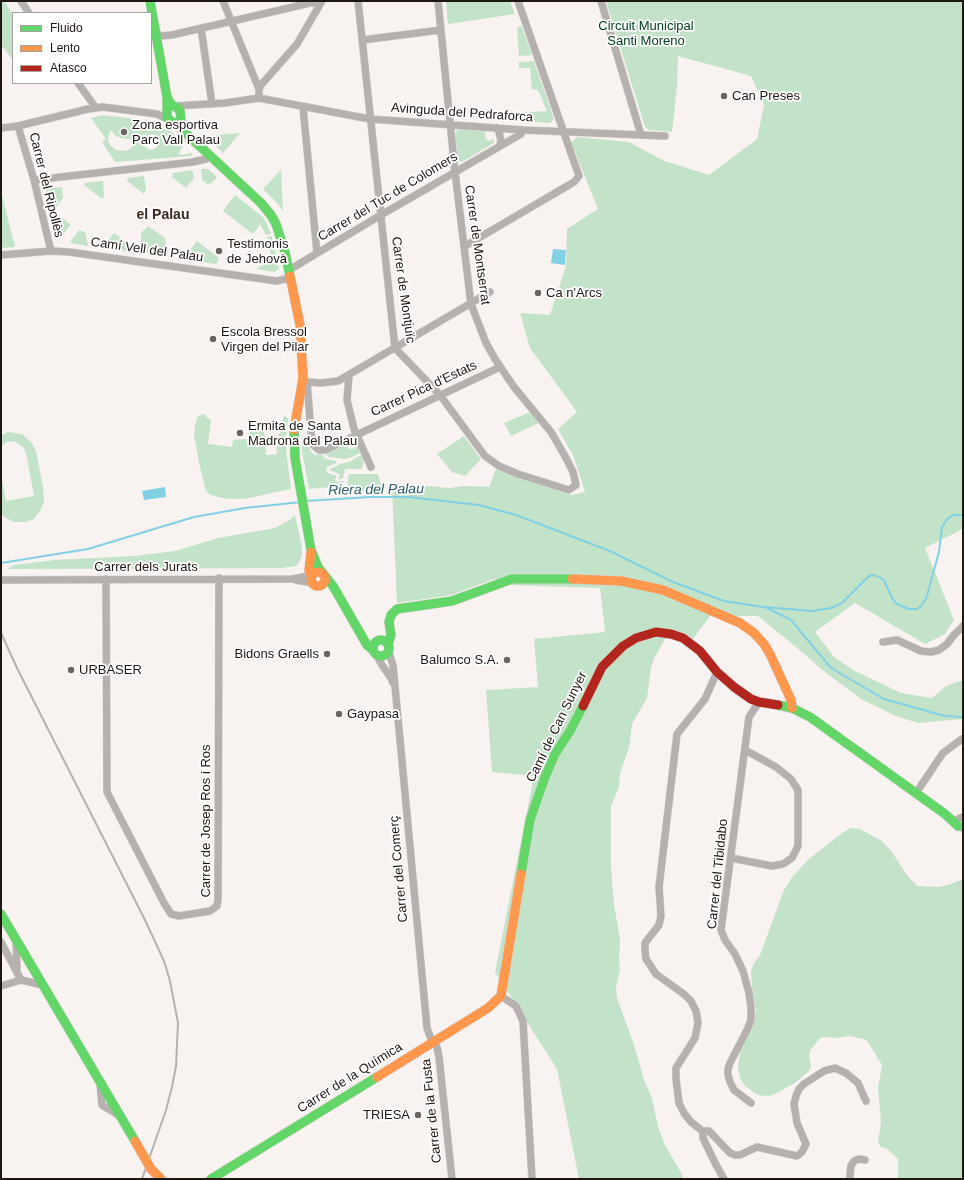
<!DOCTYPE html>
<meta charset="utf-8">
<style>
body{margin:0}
#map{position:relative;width:964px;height:1180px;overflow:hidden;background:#f8f2f0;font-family:Helvetica,sans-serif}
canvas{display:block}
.frame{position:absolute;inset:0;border:2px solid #201713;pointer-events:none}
.legend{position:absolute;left:12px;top:12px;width:140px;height:72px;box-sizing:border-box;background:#fff;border:1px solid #a6a2a1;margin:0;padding:5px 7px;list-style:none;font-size:12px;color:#201713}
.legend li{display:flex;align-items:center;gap:8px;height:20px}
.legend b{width:20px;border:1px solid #a6a2a1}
</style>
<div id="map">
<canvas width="964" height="1180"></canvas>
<div class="frame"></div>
<ul class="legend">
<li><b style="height:5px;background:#63d668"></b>Fluido</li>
<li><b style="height:5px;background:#ff974d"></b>Lento</li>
<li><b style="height:5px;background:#b3261e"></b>Atasco</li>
</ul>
</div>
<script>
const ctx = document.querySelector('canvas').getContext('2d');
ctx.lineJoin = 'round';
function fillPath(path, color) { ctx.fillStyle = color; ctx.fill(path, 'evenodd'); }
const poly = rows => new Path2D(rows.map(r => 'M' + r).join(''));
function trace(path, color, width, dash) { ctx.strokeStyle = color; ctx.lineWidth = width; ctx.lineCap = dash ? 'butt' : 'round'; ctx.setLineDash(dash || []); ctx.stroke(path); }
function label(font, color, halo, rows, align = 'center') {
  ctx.font = font + ' Helvetica,sans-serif'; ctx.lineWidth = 3.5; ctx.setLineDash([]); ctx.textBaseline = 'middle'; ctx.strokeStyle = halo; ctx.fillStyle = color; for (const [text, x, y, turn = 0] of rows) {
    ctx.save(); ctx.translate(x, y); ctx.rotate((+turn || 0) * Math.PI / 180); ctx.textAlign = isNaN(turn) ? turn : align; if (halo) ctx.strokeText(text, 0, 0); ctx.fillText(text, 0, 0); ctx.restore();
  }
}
fillPath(poly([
 [1,1,4,1,13,14,13,60,1,45],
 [446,1,510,1,515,14,448,24],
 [606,1,963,1,963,527,959,531,925,548,954,620,945,634,925,644,855,603,815,632,834,657,855,671,901,693,932,698,946,686,963,680,963,719,918,723,896,716,861,699,825,672,796,647,758,616,710,616,693,639,670,631,654,658,651,668,647,698,632,724,629,748,620,773,619,787,611,806,611,868,614,904,620,940,619,959,620,969,616,988,617,998,635,1048,644,1080,652,1098,658,1127,665,1145,682,1174,683,1179,579,1179,557,1069,495,972,534,776,492,772,486,690,538,687,534,639,605,632,600,588,507,585,494,579,451,595,397,603,392,487,429,486,449,488,464,486,489,487,496,469,571,495,585,492,573,455,558,429,577,412,530,348,520,313,550,315,566,266,567,229,598,209,571,142,578,137,629,142,664,161,709,175,757,139,764,105,751,76,678,56,677,87,672,132,649,130,645,127],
 [521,26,522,27,532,55,519,56,517,28],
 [534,61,554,119,550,123,518,121,518,113,547,111,539,92,536,89,532,90,530,68,519,68,519,62],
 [102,115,136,119,141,126,170,130,183,143,179,155,192,153,192,156,115,162,102,142,106,139,91,118],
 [111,130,116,136,121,138,135,140,134,145,127,151,116,150,111,146,108,141,109,133],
 [152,134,157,138,159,143,156,148,150,150,144,146,144,141,145,137],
 [458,129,485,131,486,139,489,141,494,139,494,143,462,162,458,160,455,134],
 [240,133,223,153,205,136,227,134],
 [201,169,208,169,217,177,212,183,207,184,202,180],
 [191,170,193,172,194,178,186,188,172,177,173,173],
 [281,170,283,212,278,204,263,189],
 [144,176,146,189,144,194,127,181,128,178],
 [103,181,104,196,102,199,84,185,85,183],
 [62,187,63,198,52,213,46,190,47,189],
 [1,191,15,247,1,248],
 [235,195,264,218,271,234,266,235,260,224,253,234,223,211],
 [56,213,71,225,60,238,57,236,52,217],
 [148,226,165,238,166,244,163,256,149,254,149,253,143,252,141,253,141,233],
 [79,230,85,232,88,245,87,246,71,243,70,242],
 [114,233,134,248,133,252,105,248,110,238],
 [272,236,279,268,275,272,256,269,269,262,272,259,267,237],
 [197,241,219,258,216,264,189,260,191,249],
 [530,412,539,423,511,436,504,423],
 [205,414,207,418,211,420,208,444,232,447,233,440,250,439,250,432,264,430,266,455,277,454,276,440,282,429,283,417,285,416,288,419,286,437,286,450,291,489,244,499,227,499,211,495,206,491,199,463,194,435,195,425,198,416],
 [8,432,22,434,32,443,36,451,43,487,44,502,40,511,34,519,24,522,14,522,1,515,1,474,6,501,34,496,26,453,23,447,14,441,6,442,1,447,1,435],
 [464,436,481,459,465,476,452,472,437,454],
 [302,438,308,438,310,450,312,453,316,455,321,454,326,459,337,461,336,463,327,467,326,470,328,473,337,476,335,480,337,482,344,481,343,486,309,489,302,451],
 [356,439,362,452,350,458,345,459,329,457,324,453,351,441,348,448,350,450,352,448,354,449],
 [363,454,364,461,362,469,345,469,343,478,339,480,339,474,329,470,340,464,349,462],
 [349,474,378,474,382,489,346,493],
 [295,515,302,547,302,555,300,561,296,566,282,568,7,569,14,565,55,560,135,556,175,551,218,538,275,528,291,519],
 [851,828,860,829,882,841,892,852,907,875,917,886,939,887,951,884,963,879,963,1179,898,1179,898,1159,886,1148,881,1147,878,1143,881,1122,878,1088,882,1065,868,1042,864,1039,849,1036,835,1038,824,1037,819,1039,810,1051,809,1056,811,1066,809,1071,795,1083,773,1095,768,1096,758,1095,745,1086,740,1078,738,1068,740,1053,756,1011,752,988,751,971,754,963,760,955,784,890,792,877,809,859,842,833]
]), '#c3e3c9');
fillPath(poly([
 [553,249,566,250,565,265,551,263],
 [165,487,166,497,144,500,142,491]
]), '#82d0e4');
trace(poly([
 [305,501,370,497,408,497,479,505,516,515,610,551,673,582,724,601,763,607,812,611,831,608,842,603,868,577,872,575,877,576,884,580,892,598,897,604,909,609,917,609,921,606,926,599,939,552,942,527,947,519,953,515,963,515],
 [1,563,88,549,194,517,245,508,301,502],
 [765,607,791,620,831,668,884,699,945,716,963,717]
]), '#82d0e4', 2);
const street = poly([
 [21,1,29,13],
 [223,1,259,89],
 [358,1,395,348,440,395,485,456,499,466,518,474,569,490,576,485,573,472,565,456,551,432,514,387,495,359,486,343,471,304,455,172,438,1],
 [601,1,641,135],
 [201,28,212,104],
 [156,32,160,36,172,35,310,3,320,3],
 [362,40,441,30],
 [78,83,96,108],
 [259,98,259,89,261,85,297,44,322,1],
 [175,106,225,103,259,98,370,119,523,130,665,136],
 [303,107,317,253],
 [18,126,34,180,51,251],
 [1,128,18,126,88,109,103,107,157,114,168,119],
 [497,128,499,132,501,141,500,145],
 [34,180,193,162,206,159,210,157],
 [465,246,574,182,579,176,518,1],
 [1,255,51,251,69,252,277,281,290,278],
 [289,270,381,215,521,134,523,130],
 [349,375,347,400,354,429,371,467],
 [303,378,307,382,312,444,319,450,325,450,500,367],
 [307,382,321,383,338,381,490,292],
 [106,579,107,792,164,903,171,914,179,916,210,911,217,906,218,900,219,578],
 [1,580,292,579,308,576,312,577],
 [296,580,313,583],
 [883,642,897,640,921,651,931,652,939,650,947,644,954,635,963,626],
 [388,650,393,665,427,1028,431,1039,437,1047,439,1057,452,1179],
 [376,654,382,665,391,678,393,683],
 [916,793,943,753,962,739],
 [963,817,958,819,957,822,959,827,963,828],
 [731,858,772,866,783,864,792,858,798,846,798,790,791,779,776,767,745,750],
 [16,940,17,968],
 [1,942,21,980],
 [21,980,43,985],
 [1,986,21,980],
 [501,996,516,1006,523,1021,532,1179],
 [100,1083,102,1105,120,1116],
 [751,1103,734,1090,730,1082,728,1075,728,1069,730,1063,747,1030,751,1020,751,1007,749,993,743,971,735,954,725,940,721,930,749,717,759,702],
 [700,1129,691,1122,684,1113,679,1103,676,1079,676,1068,695,1038,698,1023,696,1011,691,1001,685,995,656,974,646,959,645,951,645,943,659,925,661,916,659,887,677,734,705,699,717,672],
 [705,1131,709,1131,730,1153,735,1155,740,1155,757,1147,797,1156,802,1152,806,1144,797,1123,794,1104,796,1096,799,1089,804,1084,824,1071,835,1068,846,1073,858,1083,866,1101],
 [703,1134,703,1138,715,1163,724,1179],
 [850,1179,850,1174,851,1166,854,1161,859,1159,865,1160]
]);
const fast = poly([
 [150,1,167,97,167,118,177,125,261,203,271,215,276,224,285,252,290,276],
 [167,97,171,104,180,110,181,121,185,131],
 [294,430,295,458,311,550,318,567,333,586,367,645,373,650],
 '373 648a8 8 0 1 1 16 0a8 8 0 1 1-16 0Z',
 [388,645,391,635,389,622,391,615,397,609,452,601,512,579,572,579],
 [778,705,792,708,810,717,945,814,958,826],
 [521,874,530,820,545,777,555,754,570,731,583,706],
 [1,914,135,1141],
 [211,1179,377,1077]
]);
const slow = poly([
 [290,276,300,325,303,378,294,430],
 [311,552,309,570,312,577],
 '311 579a7 7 0 1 1 14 0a7 7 0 1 1-14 0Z',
 [572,579,621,581,663,590,740,623,754,633,764,644,770,654,791,700,792,708],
 [377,1077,488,1008,501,996,521,874],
 [151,1169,161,1179]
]);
const jam = poly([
 [583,706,602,667,623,646,636,638,656,632,671,634,683,638,700,651,717,672,734,687,751,699,759,702,778,705]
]);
trace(street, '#d5d0cd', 8);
trace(fast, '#d5d0cd', 10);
trace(slow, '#d5d0cd', 10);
trace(jam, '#d5d0cd', 10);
trace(street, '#b5b1af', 7);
trace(fast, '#63d668', 9);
trace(slow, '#ff974d', 9);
trace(jam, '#b3261e', 9);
trace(poly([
 [1,633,17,668,145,920,164,961,170,981,178,1023,176,1066,172,1087,166,1110,142,1179]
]), '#b6b1af', 2);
const slowBridge = poly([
 [135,1141,151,1169]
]);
trace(slowBridge, '#d5d0cd', 10, []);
trace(slowBridge, '#ff974d', 9);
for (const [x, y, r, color] of [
 [724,96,4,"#6c6460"],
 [124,132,4,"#6c6460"],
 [219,251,4,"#6c6460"],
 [538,293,4,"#6c6460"],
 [213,339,4,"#6c6460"],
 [240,433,4,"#6c6460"],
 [327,654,4,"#6c6460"],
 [507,660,4,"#6c6460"],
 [71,670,4,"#6c6460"],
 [339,714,4,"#6c6460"],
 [418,1115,4,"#6c6460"]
]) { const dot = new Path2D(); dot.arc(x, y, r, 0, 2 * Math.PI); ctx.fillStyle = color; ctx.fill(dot); trace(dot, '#fff', 1.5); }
label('13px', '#01411f', '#fff', [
 ["Circuit Municipal",646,26],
 ["Santi Moreno",646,41]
]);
label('13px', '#201713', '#fff', [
 ["Can Preses",732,96],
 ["Zona esportiva",132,125],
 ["Parc Vall Palau",132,140],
 ["Testimonis",227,244],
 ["de Jehovà",227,259],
 ["Ca n'Arcs",546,293],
 ["Escola Bressol",221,332],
 ["Virgen del Pilar",221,347],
 ["Ermita de Santa",248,426],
 ["Madrona del Palau",248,441],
 ["Bidons Graells",319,654,"right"],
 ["Balumco S.A.",499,660,"right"],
 ["URBASER",79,670],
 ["Gaypasa",347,714],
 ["TRIESA",410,1115,"right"]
], 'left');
label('13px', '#201713', '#fff', [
 ["Avinguda del Pedraforca",462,113,4],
 ["Carrer del Ripollès",46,185,76],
 ["Carrer del Tuc de Colomers",388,197,-31],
 ["Carrer de Montserrat",477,245,82],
 ["Camí Vell del Palau",147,250,8],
 ["Carrer de Montjuïc",403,290,82],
 ["Carrer Pica d'Estats",424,389,-25],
 ["Carrer dels Jurats",146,567],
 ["Camí de Can Sunyer",557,727,-64],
 ["Carrer de Josep Ros i Ros",206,821,-90],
 ["Carrer del Comerç",399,869,-95],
 ["Carrer del Tibidabo",718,874,-84],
 ["Carrer de la Química",350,1078,-32],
 ["Carrer de la Fusta",432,1111,-96]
]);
label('bold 14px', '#3a271e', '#fff', [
 ["el Palau",163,215]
]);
label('italic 14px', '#2b5b67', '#fff', [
 ["Riera del Palau",376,490,-1]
]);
</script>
